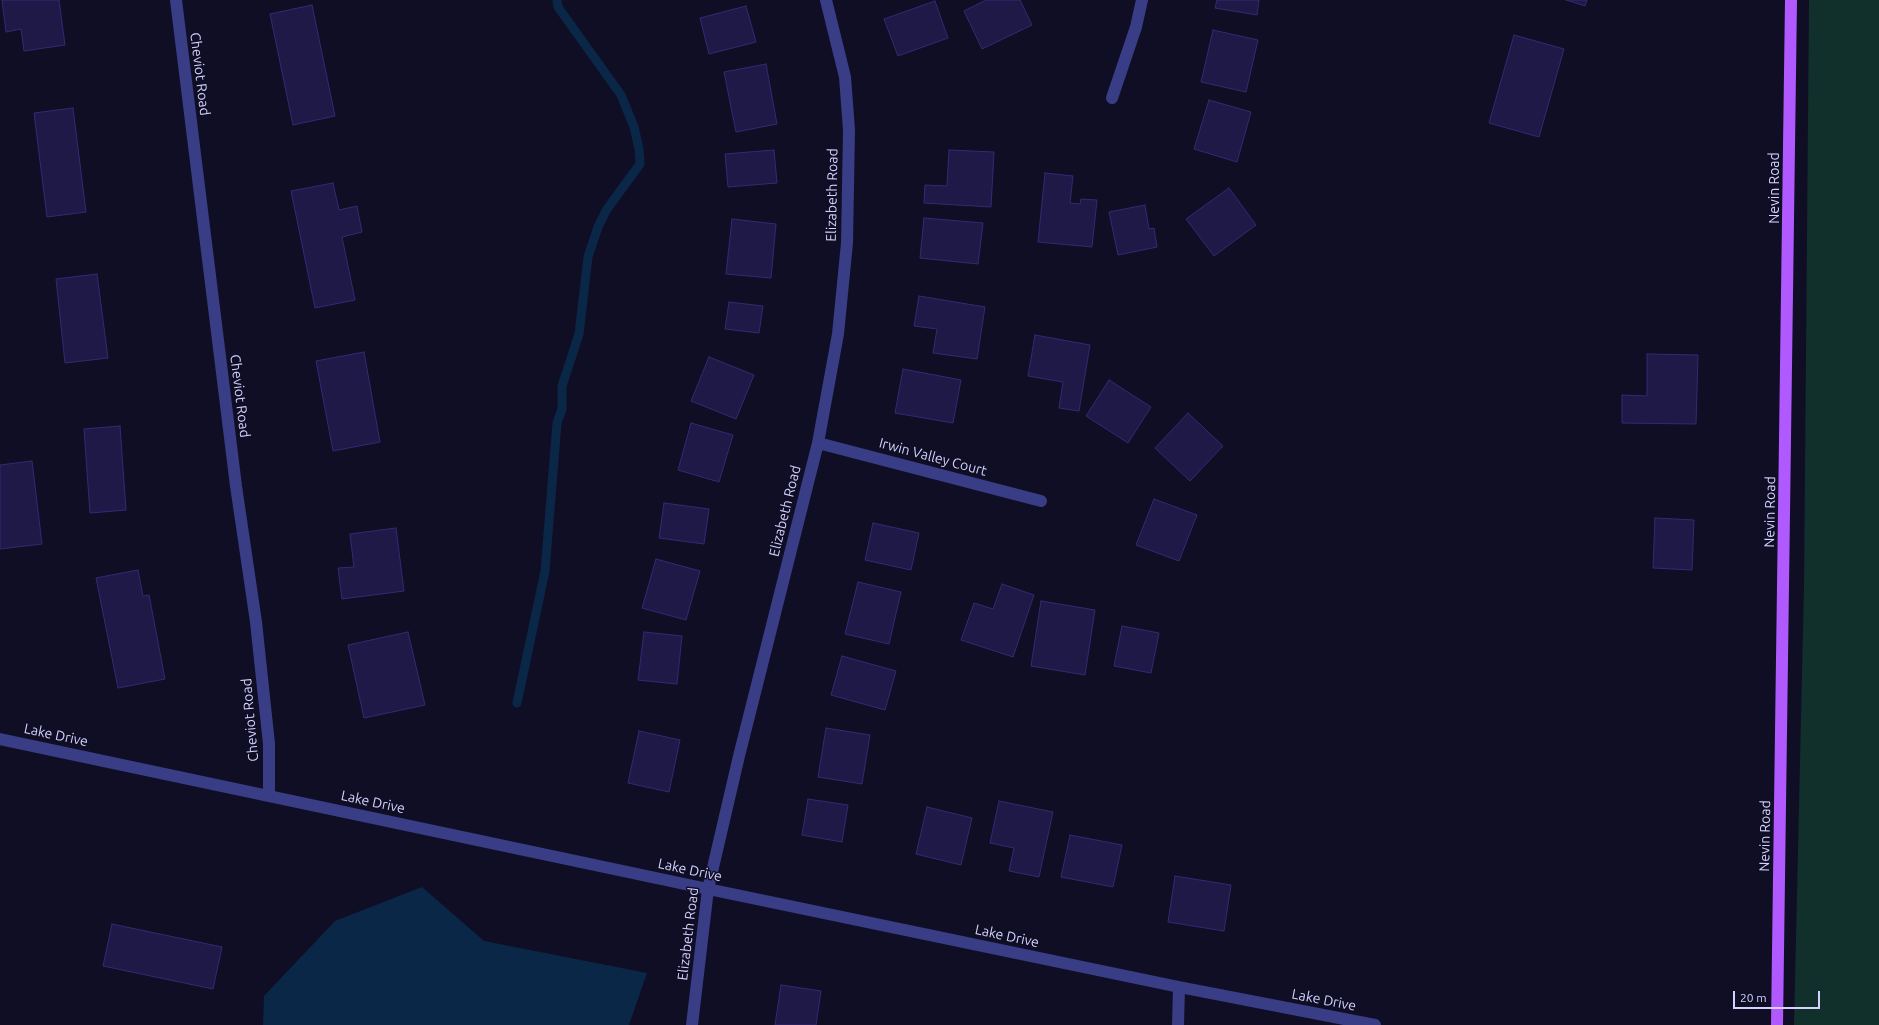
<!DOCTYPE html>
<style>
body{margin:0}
#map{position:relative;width:1879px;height:1025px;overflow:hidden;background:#100e25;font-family:Ubuntu,sans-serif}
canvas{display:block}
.scale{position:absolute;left:1733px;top:991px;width:87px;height:18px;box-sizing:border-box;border:2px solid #d3d2ff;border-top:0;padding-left:5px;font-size:12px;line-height:14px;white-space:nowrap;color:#d3d2ff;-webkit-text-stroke:3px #100e25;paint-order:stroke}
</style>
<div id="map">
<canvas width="1879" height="1025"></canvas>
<div class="scale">20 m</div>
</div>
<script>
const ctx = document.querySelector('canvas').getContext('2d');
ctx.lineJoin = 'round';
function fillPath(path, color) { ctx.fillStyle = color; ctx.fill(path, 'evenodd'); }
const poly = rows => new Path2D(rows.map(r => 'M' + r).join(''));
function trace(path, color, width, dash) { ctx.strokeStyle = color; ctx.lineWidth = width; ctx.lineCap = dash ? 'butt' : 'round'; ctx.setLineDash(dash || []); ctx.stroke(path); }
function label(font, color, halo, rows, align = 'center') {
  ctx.font = font + ' Ubuntu,sans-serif'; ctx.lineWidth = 3; ctx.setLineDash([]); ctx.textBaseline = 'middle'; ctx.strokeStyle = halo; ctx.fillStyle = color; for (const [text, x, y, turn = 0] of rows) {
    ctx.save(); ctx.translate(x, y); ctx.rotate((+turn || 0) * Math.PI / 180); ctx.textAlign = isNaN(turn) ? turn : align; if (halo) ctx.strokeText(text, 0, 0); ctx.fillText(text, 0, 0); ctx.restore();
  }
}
fillPath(poly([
 [1809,0,1879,0,1879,1025,1794,1025,1804,585]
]), '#112f2b');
fillPath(poly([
 [422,887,484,941,647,973,629,1025,263,1025,264,996,335,921]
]), '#0a2748');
trace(poly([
 [517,703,545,571,557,423,562,409,562,386,579,334,588,257,598,227,607,209,640,164,639,149,634,127,621,95,558,7,557,0]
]), '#0a2748', 9);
const building = poly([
 [2,0,59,0,65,45,24,51,21,29,6,32,2,0],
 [986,0,1020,0,1032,25,982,49,964,11,986,0],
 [1217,0,1259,0,1257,15,1215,8,1217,0],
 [1566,0,1587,0,1585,6,1566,0],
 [935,1,948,38,898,56,884,19,935,1],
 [312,5,335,116,293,125,270,14,312,5],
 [746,6,756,42,709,54,700,18,746,6],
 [1213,30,1258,40,1246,92,1201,82,1213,30],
 [1514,35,1564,49,1539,137,1489,123,1514,35],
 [766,64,777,124,736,132,724,72,766,64],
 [1209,100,1251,112,1237,162,1194,149,1209,100],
 [73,108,86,212,47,217,34,113,73,108],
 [774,150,777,183,728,187,725,154,774,150],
 [949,150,994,152,991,207,924,203,925,185,947,186,949,150],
 [1045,173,1073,176,1070,203,1080,204,1081,199,1097,200,1092,247,1038,242,1045,173],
 [333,183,339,210,357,206,362,232,342,237,355,300,315,308,291,191,333,183],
 [1229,188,1256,225,1214,256,1186,219,1229,188],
 [1145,205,1149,229,1154,228,1157,247,1118,255,1109,212,1145,205],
 [924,218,983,223,978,264,920,258,924,218],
 [732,219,776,224,771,278,726,274,732,219],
 [97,274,108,358,65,363,56,279,97,274],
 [919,296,985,307,977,359,933,353,937,329,914,326,919,296],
 [729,302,763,306,759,333,725,329,729,302],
 [1035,335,1090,345,1079,411,1059,408,1063,382,1028,376,1035,335],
 [364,352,380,442,333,451,316,361,364,352],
 [1647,354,1698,355,1696,424,1622,423,1622,395,1647,396,1647,354],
 [709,357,754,375,736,419,691,401,709,357],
 [903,369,961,380,953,423,895,413,903,369],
 [1109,380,1151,407,1128,443,1086,416,1109,380],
 [1188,413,1223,446,1190,481,1155,448,1188,413],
 [691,423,733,435,719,482,678,470,691,423],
 [120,426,126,510,90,513,84,429,120,426],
 [32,461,42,544,0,549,0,465,32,461],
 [1154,499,1197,515,1179,561,1136,545,1154,499],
 [664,503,709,509,704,544,659,538,664,503],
 [1655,518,1694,520,1692,570,1653,568,1655,518],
 [873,523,919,533,911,570,865,560,873,523],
 [396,528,404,591,342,599,338,568,354,567,350,534,396,528],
 [656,559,700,571,686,620,642,608,656,559],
 [138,570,143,596,149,595,165,679,118,688,96,578,138,570],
 [858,582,901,592,889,644,845,634,858,582],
 [1002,584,1034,595,1013,657,961,640,974,603,993,609,1002,584],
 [1041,601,1095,610,1085,675,1031,666,1041,601],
 [1122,626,1159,633,1151,673,1114,666,1122,626],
 [408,632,425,705,364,718,348,645,408,632],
 [644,632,682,636,677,684,638,680,644,632],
 [842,656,896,671,885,710,831,695,842,656],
 [826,728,870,735,862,784,818,777,826,728],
 [639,731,680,740,669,792,628,783,639,731],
 [808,799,848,805,842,842,802,835,808,799],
 [999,801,1053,812,1039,877,1009,871,1014,848,990,843,999,801],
 [927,807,972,818,961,865,916,854,927,807],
 [1070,835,1122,845,1113,887,1061,877,1070,835],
 [1175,876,1231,885,1224,931,1168,922,1175,876],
 [112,924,222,947,213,989,103,966,112,924],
 [781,985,821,991,816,1025,775,1025,781,985]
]);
fillPath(building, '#1e1947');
trace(building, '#322b74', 1);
trace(poly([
 [176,0,236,486,256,622,269,744,269,795],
 [1112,98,1136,27,1142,0],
 [818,443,1041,501],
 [0,739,708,889,1179,987,1375,1025],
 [692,1025,708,889,739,756,818,443,838,334,847,243,849,130,845,77,826,0],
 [1178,1025,1179,987]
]), '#383d86', 12);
trace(poly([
 [1777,1025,1791,0]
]), '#b059ff', 12);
label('14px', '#d3d2ff', '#100e25', [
 ["Cheviot Road",200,74,83],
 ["Nevin Road",1774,188,-90],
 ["Elizabeth Road",832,195,-89],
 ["Cheviot Road",240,396,83],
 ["Irwin Valley Court",933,457,15],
 ["Elizabeth Road",785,511,-76],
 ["Nevin Road",1770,512,-89],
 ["Cheviot Road",250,720,-95],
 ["Lake Drive",56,735,12],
 ["Lake Drive",373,802,12],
 ["Nevin Road",1765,836,-89],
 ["Lake Drive",690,870,12],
 ["Elizabeth Road",688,934,-83],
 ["Lake Drive",1007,936,12],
 ["Lake Drive",1324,1000,11]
]);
</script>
